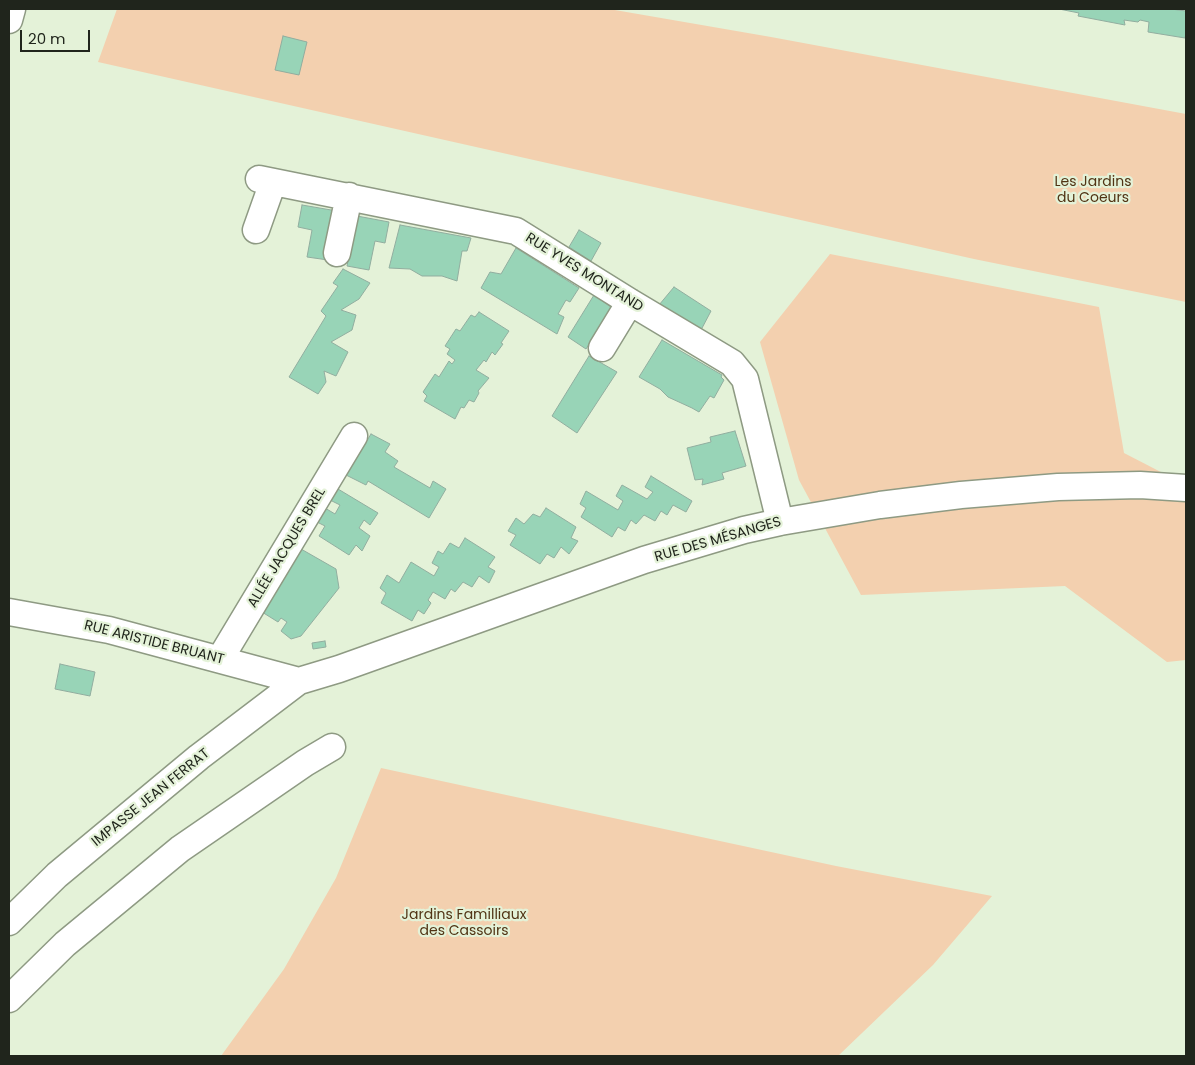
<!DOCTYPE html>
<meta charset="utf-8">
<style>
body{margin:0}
#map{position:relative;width:1195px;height:1065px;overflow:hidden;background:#e4f2d8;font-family:Poppins,sans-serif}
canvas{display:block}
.frame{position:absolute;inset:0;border:10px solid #20251c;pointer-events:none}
.scale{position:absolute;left:20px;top:30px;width:70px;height:22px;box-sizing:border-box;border:2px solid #20251c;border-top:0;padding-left:6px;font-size:15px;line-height:18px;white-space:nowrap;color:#20251c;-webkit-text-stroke:4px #e4f2d8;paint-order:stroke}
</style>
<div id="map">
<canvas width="1195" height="1065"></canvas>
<div class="frame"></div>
<div class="scale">20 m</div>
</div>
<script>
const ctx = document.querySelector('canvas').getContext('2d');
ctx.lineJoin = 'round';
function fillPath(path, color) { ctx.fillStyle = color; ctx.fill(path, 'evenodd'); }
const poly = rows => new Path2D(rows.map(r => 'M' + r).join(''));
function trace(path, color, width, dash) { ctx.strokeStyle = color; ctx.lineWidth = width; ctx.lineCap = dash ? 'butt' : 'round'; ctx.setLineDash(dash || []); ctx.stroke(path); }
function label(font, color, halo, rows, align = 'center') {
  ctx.font = font + ' Poppins,sans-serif'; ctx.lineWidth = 4.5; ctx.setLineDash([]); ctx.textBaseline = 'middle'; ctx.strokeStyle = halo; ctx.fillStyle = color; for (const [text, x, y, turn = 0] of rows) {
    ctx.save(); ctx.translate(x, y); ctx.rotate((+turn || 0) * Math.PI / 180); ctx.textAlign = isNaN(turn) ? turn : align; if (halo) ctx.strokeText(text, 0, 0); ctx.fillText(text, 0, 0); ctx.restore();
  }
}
fillPath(poly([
 [117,9,609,9,771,37,1186,114,1186,302,974,259,98,62],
 [830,254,1099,307,1124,453,1186,485,1186,660,1167,662,1065,586,861,595,799,480,760,342],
 [381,768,836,866,992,896,933,965,838,1056,221,1056,284,969,336,878]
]), '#f3d0af');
const building = poly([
 [1059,9,1171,9,1186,11,1186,33,1185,38,1148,32,1149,22,1140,20,1138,22,1124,20,1125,25,1078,16,1079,13,1059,9],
 [283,36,307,42,299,75,275,70,283,36],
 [302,205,337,211,328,260,307,257,312,230,298,227,302,205],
 [357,216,389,222,385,243,375,241,369,270,347,266,357,216],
 [400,225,471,238,467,251,462,251,457,281,442,276,422,276,410,269,389,268,400,225],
 [579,230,601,243,591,261,569,247,579,230],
 [516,248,579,288,570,302,566,300,558,314,564,317,557,334,481,288,490,272,501,274,516,248],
 [343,269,370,283,359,299,341,310,356,315,352,330,331,342,348,352,336,376,324,371,326,382,318,394,289,377,326,316,321,311,338,286,333,283,343,269],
 [674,287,711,311,701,330,659,305,674,287],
 [594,295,612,308,586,349,568,337,594,295],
 [479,312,509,331,501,343,503,344,495,355,492,352,486,362,484,360,476,370,489,378,478,391,479,393,474,402,469,400,464,408,461,407,455,419,424,401,427,396,423,392,435,374,439,377,449,361,452,364,455,360,447,354,450,349,445,346,456,329,460,331,471,315,475,317,479,312],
 [662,340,722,375,721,377,724,380,714,398,710,396,699,412,692,408,668,397,660,389,639,377,662,340],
 [589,356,617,372,577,433,552,416,589,356],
 [735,431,746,466,722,473,724,479,702,485,703,479,695,480,687,448,711,442,710,437,735,431],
 [371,434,390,444,385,452,398,461,394,467,430,488,433,481,446,489,429,518,368,481,366,485,346,475,371,434],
 [651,476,692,501,686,512,673,505,667,515,661,511,655,521,644,515,636,524,631,520,625,531,618,527,612,537,581,517,586,508,580,504,586,491,618,510,623,501,616,496,622,485,647,499,653,492,645,487,651,476],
 [338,489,378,513,370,525,364,520,359,528,370,536,362,551,356,545,349,555,319,536,325,526,317,522,325,508,335,514,340,505,330,500,338,489],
 [546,508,576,527,571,538,578,541,569,554,561,547,554,558,547,554,540,564,510,545,516,535,508,531,516,518,524,524,533,514,540,517,546,508],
 [465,538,495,557,488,567,495,571,489,583,479,576,472,587,463,582,455,592,451,589,445,599,433,592,428,600,431,603,424,614,418,610,412,621,381,603,386,593,380,588,387,575,399,583,411,562,434,576,439,567,432,563,438,551,443,554,450,543,459,548,465,538],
 [301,549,336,569,339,588,301,636,291,639,281,631,287,622,281,618,278,622,262,612,301,549],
 [325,641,326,647,313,649,312,643,325,641],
 [60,664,95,672,90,696,55,689,60,664]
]);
fillPath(building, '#98d4b7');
trace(building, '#91ad9f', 1);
const minor = poly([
 [9,20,12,9],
 [259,179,516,231,630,302,732,363,745,379,780,522],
 [256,230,273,182],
 [337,253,349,196],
 [602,348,630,302],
 [9,612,109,630,299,681],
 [220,659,354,436],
 [9,922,57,875,199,757,299,681,339,669,644,560,744,530,780,522,880,505,961,495,1058,487,1140,485,1186,488],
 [9,999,65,944,180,849,305,763,332,747]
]);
trace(minor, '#8e9a83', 29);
trace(minor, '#fff', 26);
label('14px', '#513414', '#e4f2d8', [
 ["Les Jardins",1093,182],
 ["du Coeurs",1093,198],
 ["Jardins Familliaux",464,915],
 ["des Cassoirs",464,931]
]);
label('14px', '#20251c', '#e4f2d8', [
 ["RUE YVES MONTAND",584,273,32],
 ["RUE DES MÉSANGES",718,540,-16],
 ["ALLÉE JACQUES BREL",287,548,-59],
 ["RUE ARISTIDE BRUANT",154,643,14],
 ["IMPASSE JEAN FERRAT",151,798,-39]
]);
</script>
